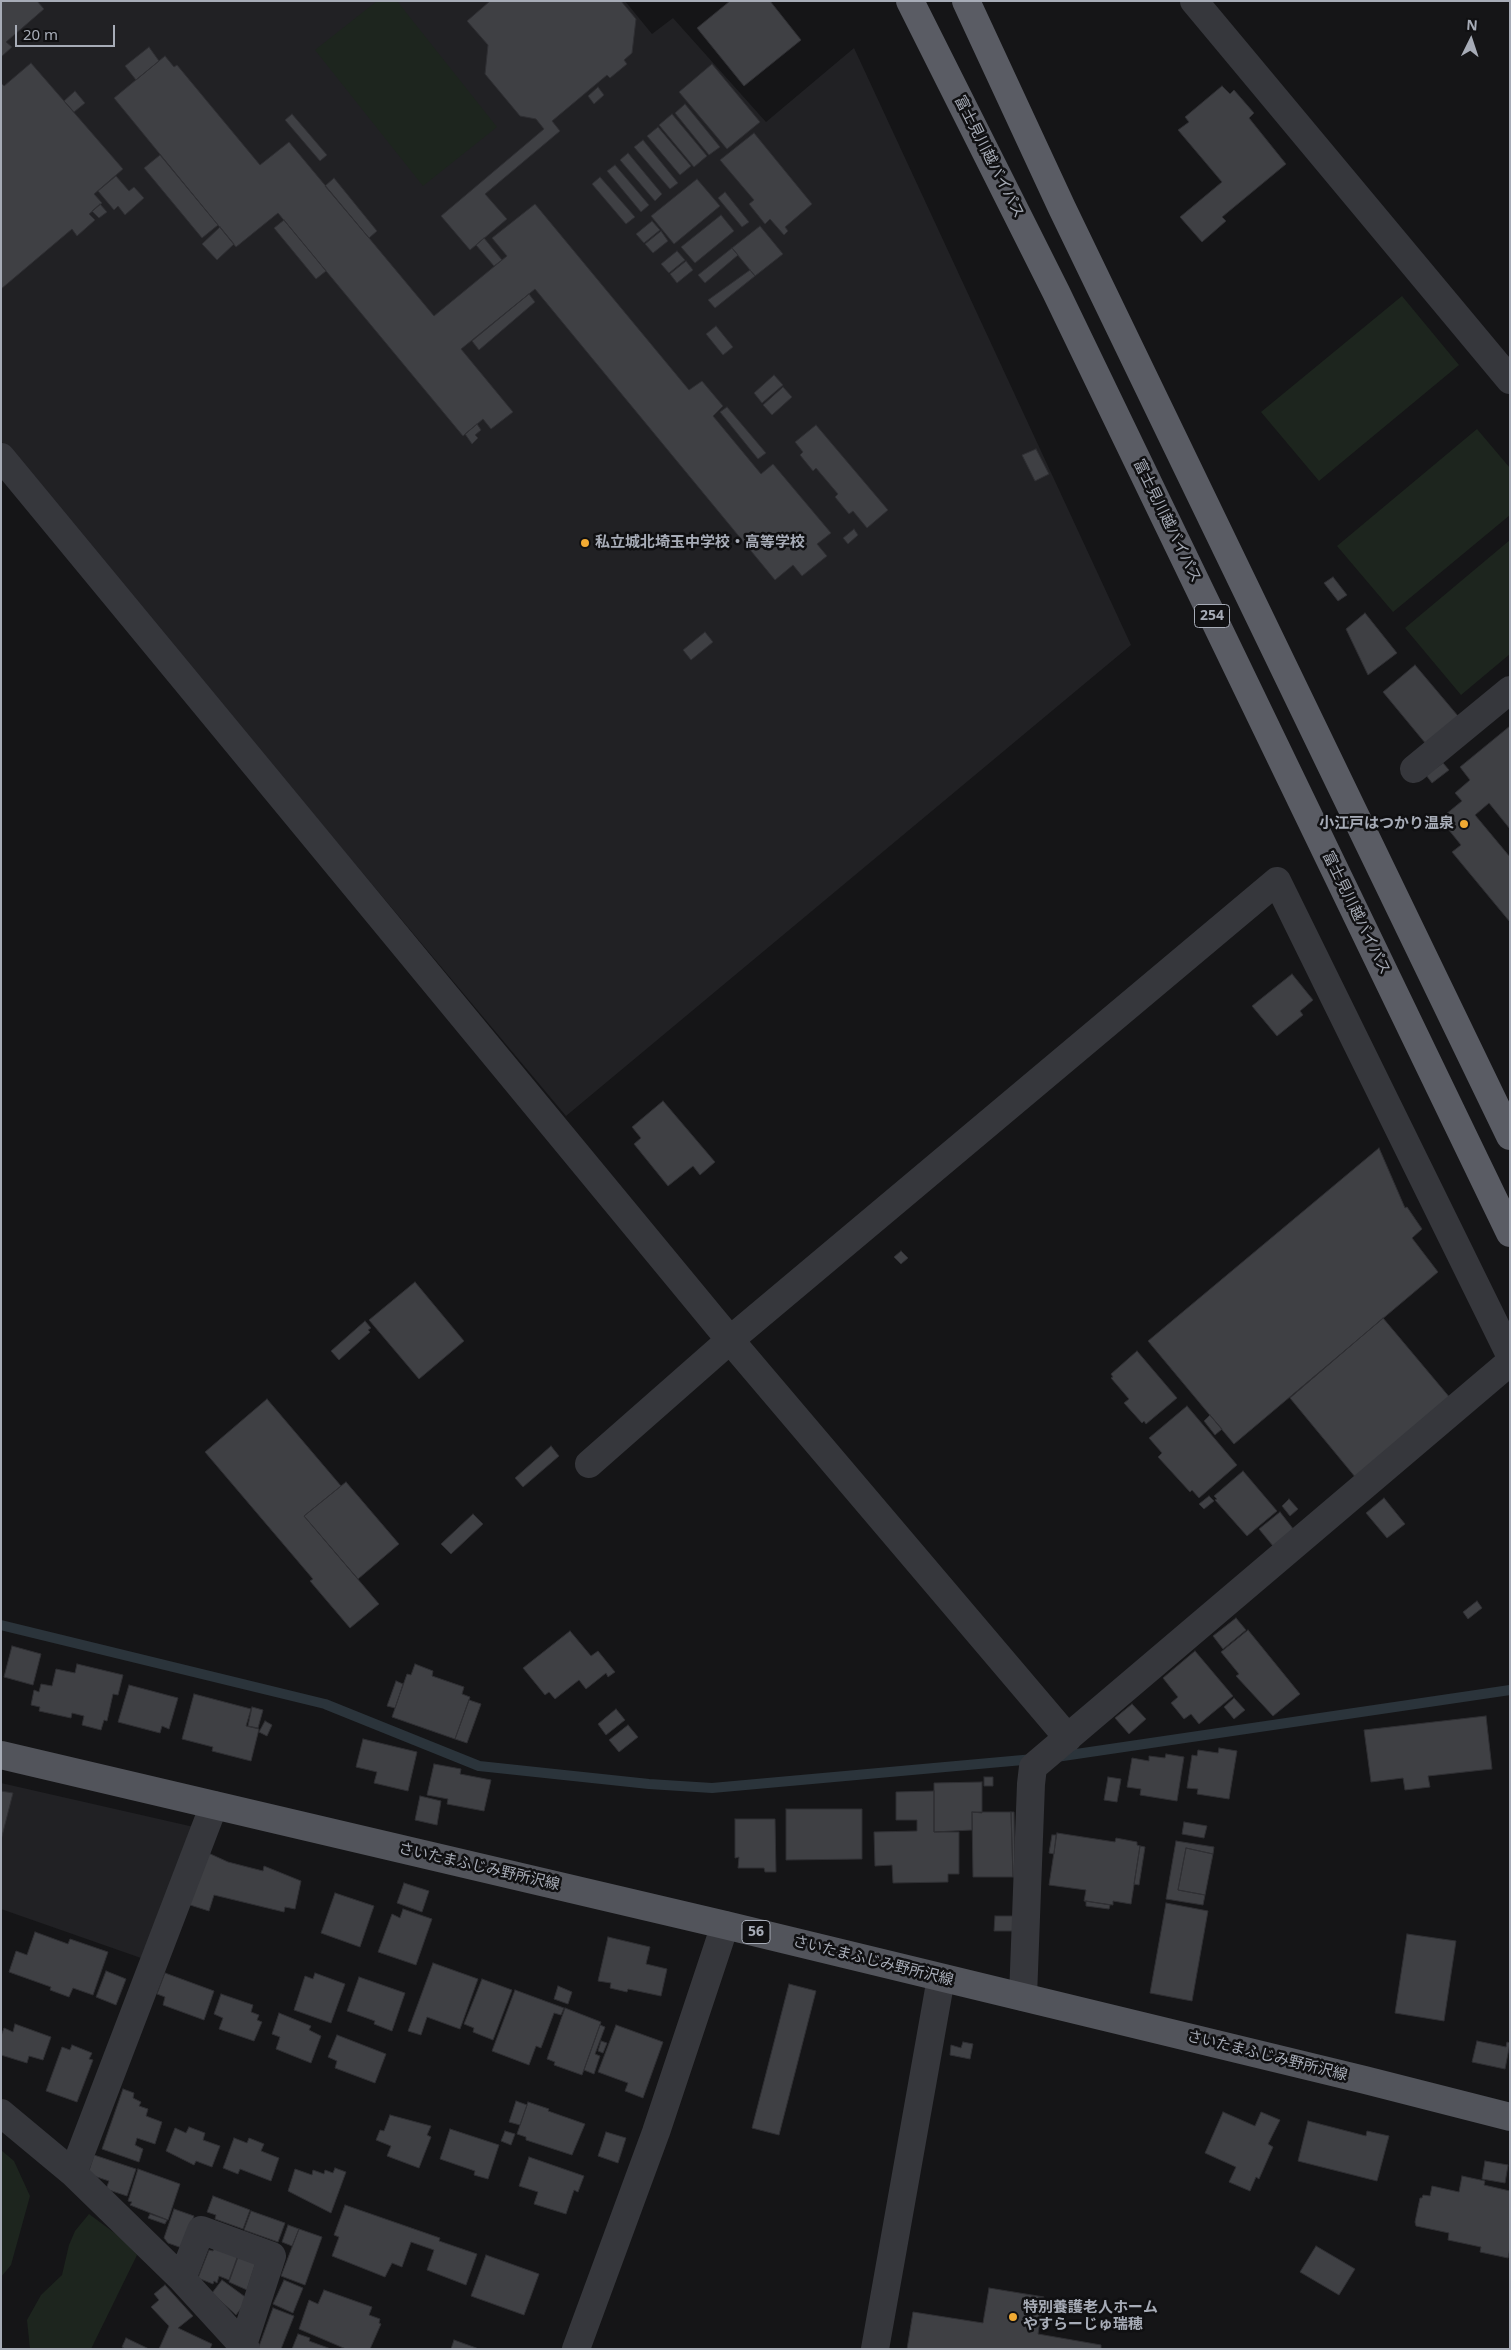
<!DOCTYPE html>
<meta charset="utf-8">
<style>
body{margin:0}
#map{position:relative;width:1511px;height:2350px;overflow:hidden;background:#151517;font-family:"Noto Sans",sans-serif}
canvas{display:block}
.frame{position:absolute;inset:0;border:2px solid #a7acb7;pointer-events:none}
.north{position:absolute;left:1446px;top:15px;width:50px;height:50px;-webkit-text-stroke:4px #101012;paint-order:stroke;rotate:4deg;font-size:14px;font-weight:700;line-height:20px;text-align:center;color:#a7acb7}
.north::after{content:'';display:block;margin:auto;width:18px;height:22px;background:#a7acb7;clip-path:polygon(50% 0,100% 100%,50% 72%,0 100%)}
.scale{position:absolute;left:15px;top:25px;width:100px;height:22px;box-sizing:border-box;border:2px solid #a7acb7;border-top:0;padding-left:6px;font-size:15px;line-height:18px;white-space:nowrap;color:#a7acb7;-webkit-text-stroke:4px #101012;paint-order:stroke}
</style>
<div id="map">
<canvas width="1511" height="2350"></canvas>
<div class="frame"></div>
<div class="north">N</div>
<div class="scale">20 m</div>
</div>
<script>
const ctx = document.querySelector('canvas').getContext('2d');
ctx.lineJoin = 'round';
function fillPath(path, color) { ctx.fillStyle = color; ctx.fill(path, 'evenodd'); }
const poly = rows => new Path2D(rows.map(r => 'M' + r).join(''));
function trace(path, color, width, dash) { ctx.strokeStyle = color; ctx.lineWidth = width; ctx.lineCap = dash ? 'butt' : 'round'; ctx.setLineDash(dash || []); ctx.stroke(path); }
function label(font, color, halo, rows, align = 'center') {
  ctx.font = font + ' "Noto Sans","Noto Sans JP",sans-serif'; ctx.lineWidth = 5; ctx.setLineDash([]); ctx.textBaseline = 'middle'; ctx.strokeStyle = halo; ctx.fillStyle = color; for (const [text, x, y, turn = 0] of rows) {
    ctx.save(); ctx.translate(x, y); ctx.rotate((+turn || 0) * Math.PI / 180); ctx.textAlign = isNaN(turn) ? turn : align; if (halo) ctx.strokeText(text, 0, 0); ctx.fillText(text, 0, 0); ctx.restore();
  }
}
fillPath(poly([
 [1,1,625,1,652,34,673,18,766,122,854,48,1131,645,566,1116,1,441],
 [1,1783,194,1827,141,1958,1,1909]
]), '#212124');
fillPath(poly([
 [377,1,397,1,497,127,423,186,315,50],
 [1402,296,1459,365,1319,481,1261,412],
 [1477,429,1510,468,1510,515,1393,612,1337,546],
 [1510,540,1510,654,1461,695,1405,628],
 [1,2150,14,2161,30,2196,11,2265,1,2277],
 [89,2214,124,2240,137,2255,91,2349,30,2349,27,2320,41,2295,62,2275,69,2245,75,2231]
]), '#1d251e');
trace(poly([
 [1,1625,325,1704,479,1766,649,1784,712,1788,1034,1759],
 [1056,1757,1510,1690]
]), '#2b343b', 10);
const building = poly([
 [1,1,37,1,44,9,6,42,12,47,1,57,1,1],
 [490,1,621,1,636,19,632,53,624,60,627,64,610,78,607,75,552,121,560,131,485,194,507,219,470,250,441,216,544,129,536,119,520,116,485,74,488,45,467,21,490,1],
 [730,1,770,1,801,40,744,86,697,28,730,1],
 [149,47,159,61,136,80,125,66,149,47],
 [165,56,174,67,177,65,260,165,289,142,434,316,507,256,492,238,535,204,689,390,702,381,723,406,713,416,761,474,773,464,831,533,817,544,827,556,802,576,793,565,775,580,535,289,461,349,513,412,491,429,483,419,463,436,278,213,236,247,114,98,165,56],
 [31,63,123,169,94,194,102,203,89,214,95,220,77,236,72,229,1,289,1,83,4,86,31,63],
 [712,64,760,122,727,149,679,92,712,64],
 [1222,86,1230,94,1234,90,1254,113,1249,118,1286,164,1222,217,1226,221,1202,242,1180,217,1222,182,1178,130,1189,122,1185,117,1222,86],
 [598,87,604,95,594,104,588,96,598,87],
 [75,91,85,103,74,112,64,101,75,91],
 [685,104,720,147,709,155,675,113,685,104],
 [292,114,327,155,320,161,285,120,292,114],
 [672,114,707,156,694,167,659,125,672,114],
 [658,127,691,166,680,175,647,136,658,127],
 [754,133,812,204,785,227,788,231,784,235,770,219,765,224,749,204,754,200,720,160,754,133],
 [643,140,678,183,670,189,634,147,643,140],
 [628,153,662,194,655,201,620,160,628,153],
 [160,155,218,225,202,238,144,168,160,155],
 [615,165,649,205,641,212,607,171,615,165],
 [116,176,129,191,134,187,144,198,125,215,118,206,114,210,98,191,116,176],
 [600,177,635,217,626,224,592,184,600,177],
 [334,178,377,231,369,238,325,186,334,178],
 [697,179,720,206,674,244,651,216,697,179],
 [725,192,749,222,742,227,718,198,725,192],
 [100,204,107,212,99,218,92,211,100,204],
 [721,215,734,231,695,263,681,247,721,215],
 [284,220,326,271,316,279,274,228,284,220],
 [652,221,660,230,644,243,636,234,652,221],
 [760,226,783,254,755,276,732,248,760,226],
 [220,227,234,244,217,260,202,244,220,227],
 [661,231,668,241,653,253,645,244,661,231],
 [484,238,502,260,494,266,476,245,484,238],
 [732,248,738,255,705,283,698,275,732,248],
 [677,251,685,260,669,273,661,264,677,251],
 [686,261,693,270,677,283,670,274,686,261],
 [750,270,755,276,715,308,708,300,750,270],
 [529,294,535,302,479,350,472,341,529,294],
 [716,326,733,347,723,355,706,334,716,326],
 [774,375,783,385,762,403,754,393,774,375],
 [783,387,792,397,772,415,763,405,783,387],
 [727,407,766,453,758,459,720,412,727,407],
 [477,424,481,430,475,435,478,438,472,444,465,434,477,424],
 [816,425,888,510,867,528,853,511,849,514,835,497,838,494,816,468,813,471,800,455,803,452,795,442,816,425],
 [1036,449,1049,474,1035,481,1022,455,1036,449],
 [854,529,858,535,848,544,843,538,854,529],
 [1333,577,1347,595,1338,601,1324,583,1333,577],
 [1365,613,1397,653,1368,675,1346,629,1365,613],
 [705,632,713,642,691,660,683,650,705,632],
 [1415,665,1458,716,1426,744,1383,692,1415,665],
 [1510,726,1510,829,1489,803,1475,815,1510,857,1510,922,1452,852,1461,845,1440,819,1462,801,1455,793,1470,780,1460,767,1510,726],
 [1443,763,1449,770,1432,783,1426,775,1443,763],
 [1292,974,1313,1000,1300,1011,1303,1015,1277,1036,1252,1006,1292,974],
 [663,1101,715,1162,700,1175,693,1166,668,1186,634,1144,641,1138,632,1127,663,1101],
 [1379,1148,1405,1208,1407,1207,1422,1229,1412,1238,1438,1272,1234,1444,1148,1341,1379,1148],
 [901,1251,908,1258,901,1264,894,1257,901,1251],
 [415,1282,464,1341,419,1379,369,1320,415,1282],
 [1383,1318,1451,1399,1356,1478,1290,1398,1383,1318],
 [365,1321,371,1328,368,1330,370,1332,339,1360,331,1351,365,1321],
 [1137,1351,1177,1398,1146,1424,1144,1421,1142,1423,1124,1403,1129,1399,1111,1378,1113,1377,1111,1374,1137,1351],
 [267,1399,341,1486,304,1516,379,1604,350,1628,310,1581,313,1579,205,1452,267,1399],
 [1187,1406,1237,1465,1199,1498,1192,1490,1190,1492,1158,1457,1162,1453,1149,1438,1187,1406],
 [1210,1415,1222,1429,1215,1435,1204,1421,1210,1415],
 [551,1446,559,1456,523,1487,515,1478,551,1446],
 [1243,1471,1277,1511,1247,1536,1215,1500,1217,1499,1214,1496,1243,1471],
 [346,1482,399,1544,358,1579,304,1516,346,1482],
 [1209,1496,1214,1501,1204,1509,1199,1504,1209,1496],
 [1384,1498,1405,1524,1387,1538,1366,1513,1384,1498],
 [1289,1499,1298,1509,1290,1516,1282,1506,1289,1499],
 [1280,1512,1294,1530,1273,1546,1259,1529,1280,1512],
 [473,1514,483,1524,451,1554,441,1544,473,1514],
 [1477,1601,1482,1608,1468,1619,1463,1612,1477,1601],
 [1236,1618,1246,1630,1223,1649,1213,1636,1236,1618],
 [1248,1630,1300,1694,1273,1716,1236,1676,1239,1674,1221,1652,1248,1630],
 [570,1631,591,1656,598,1651,615,1672,608,1677,606,1673,586,1689,579,1680,555,1699,549,1692,545,1695,523,1668,570,1631],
 [12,1646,41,1654,33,1685,4,1677,12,1646],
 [1195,1651,1233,1696,1199,1724,1191,1714,1184,1719,1171,1703,1178,1697,1163,1678,1195,1651],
 [77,1664,123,1675,118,1695,113,1694,107,1721,104,1720,101,1730,82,1725,84,1716,72,1713,71,1718,39,1711,40,1707,31,1705,34,1690,39,1692,41,1684,52,1686,56,1669,75,1673,77,1664],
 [415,1664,433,1671,432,1676,464,1687,462,1694,470,1697,455,1739,392,1717,407,1674,411,1675,415,1664],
 [396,1681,403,1684,395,1708,387,1706,396,1681],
 [129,1685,178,1698,169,1729,162,1726,160,1733,118,1722,129,1685],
 [194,1694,251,1709,246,1726,259,1729,251,1761,212,1751,213,1747,182,1739,194,1694],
 [1234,1698,1245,1710,1234,1719,1224,1707,1234,1698],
 [469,1700,481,1704,467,1743,455,1739,469,1700],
 [1132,1704,1146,1719,1129,1734,1115,1718,1132,1704],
 [252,1707,263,1710,258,1728,248,1726,252,1707],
 [616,1709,625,1720,606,1735,598,1724,616,1709],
 [1486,1716,1492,1769,1428,1776,1430,1787,1405,1790,1403,1778,1371,1782,1364,1730,1486,1716],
 [265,1721,272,1725,267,1736,259,1732,265,1721],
 [628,1725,638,1737,619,1752,609,1740,628,1725],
 [363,1739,417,1752,408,1791,374,1783,377,1772,356,1767,363,1739],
 [1219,1748,1237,1751,1229,1799,1197,1794,1198,1789,1187,1788,1192,1755,1197,1756,1198,1750,1218,1753,1219,1748],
 [1166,1754,1184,1757,1177,1801,1140,1795,1141,1789,1127,1787,1132,1758,1149,1761,1149,1756,1165,1758,1166,1754],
 [434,1764,461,1769,460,1774,491,1780,484,1811,447,1804,448,1799,427,1795,434,1764],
 [984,1777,993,1777,993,1786,984,1786,984,1777],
 [1108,1777,1121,1779,1117,1802,1104,1800,1108,1777],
 [982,1782,982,1813,972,1812,972,1830,934,1832,934,1783,982,1782],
 [1,1791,13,1793,1,1840,1,1791],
 [934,1791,934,1832,959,1832,959,1874,948,1874,948,1882,893,1883,892,1865,875,1866,874,1832,917,1831,917,1820,896,1820,896,1792,934,1791],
 [420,1796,441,1801,437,1825,415,1820,420,1796],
 [786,1809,862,1809,862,1859,786,1860,786,1809],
 [972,1812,1011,1812,1013,1877,973,1877,972,1812],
 [1011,1812,1014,1812,1015,1877,1013,1877,1011,1812],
 [735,1819,775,1819,776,1872,765,1872,764,1868,738,1868,739,1857,735,1858,735,1819],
 [1184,1822,1207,1826,1204,1838,1182,1834,1184,1822],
 [1057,1833,1115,1842,1116,1838,1137,1842,1137,1845,1140,1846,1131,1904,1113,1901,1113,1905,1084,1901,1086,1890,1049,1885,1057,1833],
 [1052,1835,1056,1835,1054,1854,1049,1853,1052,1835],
 [1176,1841,1214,1847,1213,1854,1186,1848,1178,1890,1205,1895,1203,1905,1166,1899,1176,1841],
 [1140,1846,1145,1847,1139,1885,1134,1884,1140,1846],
 [1186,1848,1213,1854,1205,1895,1178,1890,1186,1848],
 [206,1852,228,1862,263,1871,264,1866,301,1881,295,1909,285,1907,284,1912,214,1895,209,1911,187,1904,206,1852],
 [404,1883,429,1891,422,1912,397,1903,404,1883],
 [335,1893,374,1906,360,1947,321,1933,335,1893],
 [1086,1901,1110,1905,1109,1909,1086,1906,1086,1901],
 [1166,1903,1208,1911,1192,2001,1150,1993,1166,1903],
 [403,1909,432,1919,416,1965,378,1952,392,1914,400,1918,403,1909],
 [995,1916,1013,1916,1013,1931,994,1931,995,1916],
 [35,1932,68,1944,70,1939,108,1952,93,1995,73,1988,69,1997,50,1990,51,1987,9,1972,16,1951,27,1955,35,1932],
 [1407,1934,1456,1941,1444,2021,1395,2013,1407,1934],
 [608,1937,650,1947,646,1964,667,1969,661,1996,628,1989,627,1992,610,1988,611,1983,598,1981,608,1937],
 [433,1963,478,1979,460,2029,427,2017,421,2035,408,2031,433,1963],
 [106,1971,126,1979,116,2005,96,1997,106,1971],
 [165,1973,214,1991,204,2020,163,2005,165,1997,157,1994,165,1973],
 [315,1973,345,1984,331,2023,294,2010,305,1976,313,1979,315,1973],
 [359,1977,405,1993,392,2031,374,2024,375,2021,347,2011,359,1977],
 [482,1979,512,1990,493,2040,473,2032,474,2028,464,2024,482,1979],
 [789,1984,816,1991,779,2135,752,2128,789,1984],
 [558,1986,572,1992,568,2004,554,1999,558,1986],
 [515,1990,564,2008,561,2015,554,2013,541,2048,536,2046,529,2065,492,2051,515,1990],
 [221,1994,253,2005,251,2012,259,2015,257,2020,262,2022,254,2041,219,2029,223,2018,214,2014,221,1994],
 [565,2008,601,2022,582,2075,554,2065,555,2062,547,2059,565,2008],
 [279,2013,311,2026,309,2030,321,2036,311,2063,276,2049,280,2037,272,2034,279,2013],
 [15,2024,51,2037,43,2060,29,2056,27,2063,1,2055,1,2036,4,2028,13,2032,15,2024],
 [600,2025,605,2027,595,2054,600,2056,594,2074,584,2070,600,2025],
 [616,2025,663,2042,643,2098,625,2091,628,2083,598,2072,616,2025],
 [337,2035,386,2054,375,2083,335,2068,337,2061,328,2057,337,2035],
 [601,2041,607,2043,603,2053,598,2051,601,2041],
 [1477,2041,1506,2047,1507,2042,1510,2043,1505,2069,1472,2062,1477,2041],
 [963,2042,973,2044,970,2059,950,2055,951,2045,961,2048,963,2042],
 [72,2045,92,2053,89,2059,93,2060,77,2102,46,2091,62,2047,70,2050,72,2045],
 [123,2089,134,2093,133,2098,141,2102,139,2106,148,2109,146,2116,162,2122,155,2144,137,2138,135,2145,143,2149,139,2162,102,2149,123,2089],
 [516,2101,527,2105,520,2125,509,2122,516,2101],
 [528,2102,549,2109,548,2111,585,2124,572,2155,526,2140,526,2137,517,2134,528,2102],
 [1223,2112,1255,2126,1261,2112,1280,2120,1268,2144,1273,2147,1259,2179,1256,2177,1250,2191,1229,2182,1236,2167,1205,2153,1223,2112],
 [390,2115,431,2126,427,2135,431,2137,419,2168,387,2156,391,2146,376,2140,380,2130,384,2131,390,2115],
 [1308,2121,1366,2136,1367,2131,1389,2136,1377,2181,1298,2161,1308,2121],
 [189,2127,205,2133,203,2140,220,2146,212,2167,196,2161,194,2165,166,2151,175,2128,186,2133,189,2127],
 [450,2129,499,2145,488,2179,474,2175,475,2171,440,2159,450,2129],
 [505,2131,515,2134,511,2145,501,2141,505,2131],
 [606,2132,626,2138,618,2163,598,2156,606,2132],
 [234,2138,247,2143,249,2138,264,2144,261,2151,279,2158,271,2181,240,2169,238,2174,223,2168,234,2138],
 [94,2155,136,2169,127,2196,106,2189,109,2181,88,2174,94,2155],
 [529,2157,584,2176,578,2192,574,2190,566,2214,534,2204,538,2192,519,2186,529,2157],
 [1485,2161,1508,2165,1505,2183,1482,2179,1485,2161],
 [335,2168,346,2172,331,2213,288,2191,295,2169,312,2175,313,2170,324,2174,325,2170,333,2173,335,2168],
 [138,2169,180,2184,168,2220,130,2205,132,2202,128,2201,138,2169],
 [1462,2176,1485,2181,1484,2185,1510,2191,1510,2248,1508,2258,1480,2252,1481,2247,1448,2240,1449,2233,1416,2226,1415,2222,1420,2198,1422,2198,1423,2195,1430,2196,1432,2186,1459,2192,1462,2176],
 [213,2196,250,2210,243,2229,215,2219,216,2215,207,2212,213,2196],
 [345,2205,440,2238,439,2241,477,2254,466,2285,427,2270,434,2250,411,2242,402,2267,392,2263,385,2277,332,2256,339,2237,334,2235,345,2205],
 [174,2209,194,2216,182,2248,168,2243,164,2238,174,2209],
 [251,2211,285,2223,278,2242,244,2230,251,2211],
 [150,2214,167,2220,165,2224,148,2218,150,2214],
 [288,2225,299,2229,292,2246,282,2242,288,2225],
 [299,2229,322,2237,305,2285,281,2276,299,2229],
 [215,2246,238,2255,229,2280,219,2276,217,2283,214,2281,213,2284,198,2278,209,2250,213,2251,215,2246],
 [1316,2246,1355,2269,1339,2295,1300,2272,1316,2246],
 [486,2255,539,2274,524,2315,471,2296,486,2255],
 [238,2257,256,2262,247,2290,229,2282,238,2257],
 [222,2280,248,2299,236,2315,212,2293,222,2280],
 [284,2280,303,2288,293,2313,273,2304,284,2280],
 [165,2285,193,2316,178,2328,212,2344,210,2349,159,2349,169,2326,151,2307,159,2300,154,2294,165,2285],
 [989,2288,1044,2297,1038,2334,1101,2345,1101,2349,907,2349,913,2312,983,2323,989,2288],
 [324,2290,372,2307,369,2315,380,2319,379,2323,381,2324,370,2349,346,2349,299,2329,309,2300,318,2304,324,2290],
 [273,2308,294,2316,281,2349,258,2349,273,2308],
 [298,2334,310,2338,309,2341,331,2349,292,2349,298,2334],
 [126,2338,149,2349,125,2349,122,2347,126,2338],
 [454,2340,479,2349,451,2349,454,2340]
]);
fillPath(building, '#3f4044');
trace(building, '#2f2f33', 1);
trace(poly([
 [1194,1,1510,380],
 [1,457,730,1340,1068,1738],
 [1414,769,1510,690],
 [589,1464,730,1340,1277,881,1510,1355],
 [214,1805,73,2173,182,2279,246,2349],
 [1023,1997,1031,1784,1033,1767,1510,1362],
 [1,2113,73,2173],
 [182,2279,201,2230,272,2256,243,2345],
 [576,2349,656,2132,725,1925],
 [875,2349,941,1978]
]), '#36373c', 28);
trace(poly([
 [1,1755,725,1925,1365,2080,1510,2117]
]), '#52545b', 28);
trace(poly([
 [910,1,1056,292,1510,1233],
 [966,1,1062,208,1510,1136]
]), '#5a5c64', 28);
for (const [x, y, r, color] of [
 [585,543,5,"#f1aa33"],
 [1464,824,5,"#f1aa33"],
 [1013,2317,5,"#f1aa33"]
]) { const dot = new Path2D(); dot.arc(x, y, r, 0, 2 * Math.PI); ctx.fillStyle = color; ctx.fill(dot); trace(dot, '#101012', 2); }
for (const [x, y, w] of [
 [1212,616,35],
 [756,1932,28]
]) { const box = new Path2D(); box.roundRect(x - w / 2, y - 11.5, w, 23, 4); ctx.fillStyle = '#101012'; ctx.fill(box); trace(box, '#a7acb7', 1); }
label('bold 14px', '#a7acb7', null, [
 ["254",1212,616],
 ["56",756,1932]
]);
label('15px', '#a7acb7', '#101012', [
 ["富士見川越バイパス",989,157,63],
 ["富士見川越バイパス",1167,521,64],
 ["富士見川越バイパス",1356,913,64],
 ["さいたまふじみ野所沢線",479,1867,13],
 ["さいたまふじみ野所沢線",873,1961,14],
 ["さいたまふじみ野所沢線",1267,2056,14]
]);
label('bold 15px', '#a7acb7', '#101012', [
 ["私立城北埼玉中学校・高等学校",595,543],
 ["小江戸はつかり温泉",1454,824,"right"],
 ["特別養護老人ホーム",1023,2308],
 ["やすらーじゅ瑞穂",1023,2325]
], 'left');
</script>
